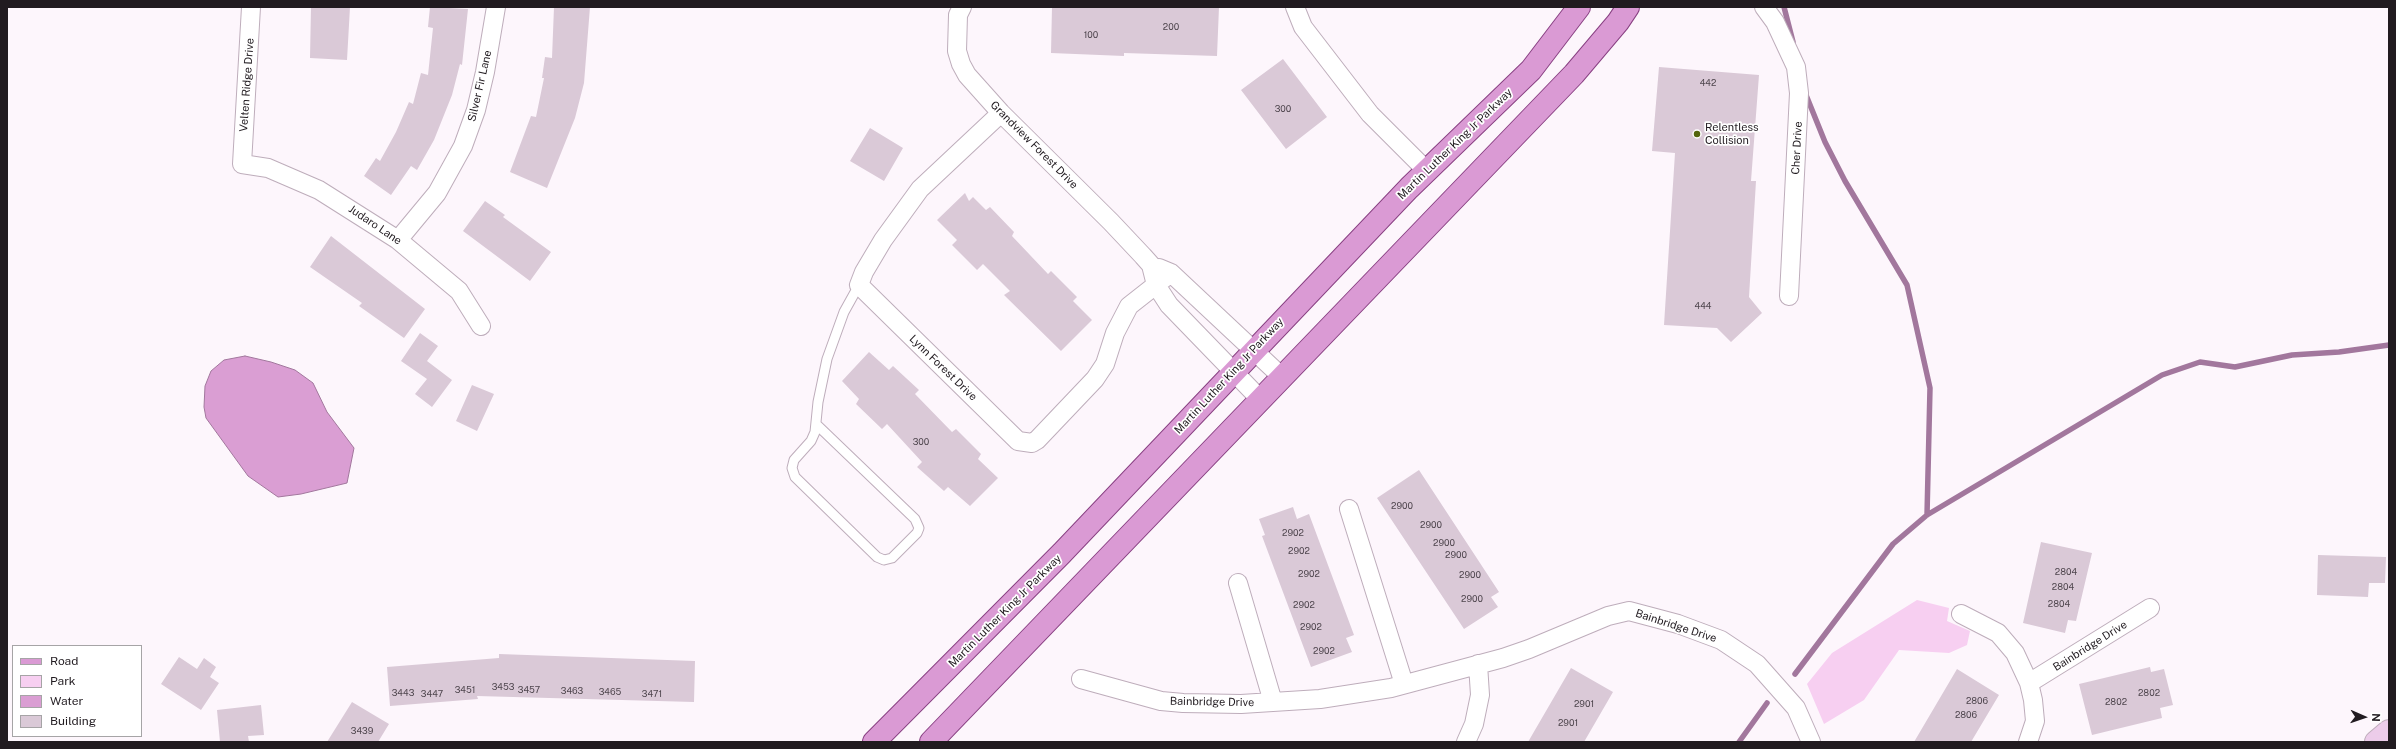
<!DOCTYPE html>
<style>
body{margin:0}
#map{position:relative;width:2396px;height:749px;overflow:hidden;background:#fdf6fc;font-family:"Public Sans",sans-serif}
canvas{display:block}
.frame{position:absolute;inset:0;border:8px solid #211b20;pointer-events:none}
.legend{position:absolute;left:12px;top:645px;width:130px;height:92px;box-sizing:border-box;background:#fff;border:1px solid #a6a4a6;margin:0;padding:5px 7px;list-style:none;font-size:12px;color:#211b20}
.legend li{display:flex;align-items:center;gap:8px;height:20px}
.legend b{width:20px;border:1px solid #a6a4a6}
.north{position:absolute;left:2344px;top:697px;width:40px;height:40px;-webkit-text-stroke:3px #fff;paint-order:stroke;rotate:92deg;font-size:11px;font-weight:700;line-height:16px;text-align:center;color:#211b20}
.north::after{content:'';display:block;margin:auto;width:14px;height:18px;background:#211b20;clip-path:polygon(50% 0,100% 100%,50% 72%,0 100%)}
</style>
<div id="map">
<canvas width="2396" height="749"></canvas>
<div class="frame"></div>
<ul class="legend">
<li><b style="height:5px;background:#da9ad4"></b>Road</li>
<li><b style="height:11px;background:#f7cff1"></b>Park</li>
<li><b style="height:11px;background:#da9ed3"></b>Water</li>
<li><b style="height:11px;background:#dac9d7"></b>Building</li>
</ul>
<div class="north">N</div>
</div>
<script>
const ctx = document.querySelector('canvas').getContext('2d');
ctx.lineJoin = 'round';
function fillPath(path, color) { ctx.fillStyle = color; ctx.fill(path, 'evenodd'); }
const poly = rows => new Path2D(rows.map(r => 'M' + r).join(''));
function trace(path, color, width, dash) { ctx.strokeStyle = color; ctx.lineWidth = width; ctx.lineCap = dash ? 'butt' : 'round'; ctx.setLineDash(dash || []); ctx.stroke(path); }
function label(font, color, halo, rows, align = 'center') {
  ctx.font = font + ' "Public Sans",sans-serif'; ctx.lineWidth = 3.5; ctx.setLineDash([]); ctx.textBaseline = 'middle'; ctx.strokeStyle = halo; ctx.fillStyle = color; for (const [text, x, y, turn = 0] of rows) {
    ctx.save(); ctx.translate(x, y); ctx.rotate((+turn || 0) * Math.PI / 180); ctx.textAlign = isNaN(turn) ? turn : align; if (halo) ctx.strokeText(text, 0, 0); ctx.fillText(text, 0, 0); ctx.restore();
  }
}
fillPath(poly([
 [1917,600,1949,608,1947,621,1970,631,1967,645,1949,653,1899,650,1864,700,1824,724,1807,684,1832,653]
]), '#f7cff1');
const water = poly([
 [245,356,271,362,295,370,313,383,327,412,354,448,347,483,301,494,278,497,248,476,206,418,204,407,205,386,211,371,224,360,245,356]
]);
fillPath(water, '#da9ed3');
trace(water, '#a2779d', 1);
trace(poly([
 [1784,7,1793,42],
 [1806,95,1825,142,1845,181,1907,285,1930,388,1927,515],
 [1795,674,1893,544,1927,515,2162,375,2200,362,2235,367,2292,355,2339,352,2389,345],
 [1739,742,1767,703]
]), '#a2779d', 5.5);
fillPath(poly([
 [311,7,350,7,347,60,310,58],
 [430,7,468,9,462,65,460,64,452,95,434,140,417,170,411,166,391,195,364,176,376,158,380,161,396,132,409,102,413,104,421,73,428,75,433,28,428,27],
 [554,7,590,7,584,83,575,118,547,188,510,172,531,116,536,117,544,78,542,78,545,57,552,58],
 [1052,7,1219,7,1217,56,1124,53,1124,56,1051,53],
 [1283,59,1327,117,1286,149,1241,90],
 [1659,67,1759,75,1751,181,1756,181,1749,297,1762,313,1731,342,1717,328,1664,325,1675,153,1652,151],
 [870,128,903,148,884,181,850,161],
 [965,193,969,201,973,197,986,210,990,207,1014,232,1012,236,1048,274,1051,271,1077,297,1073,301,1092,320,1061,351,1004,295,1010,291,983,264,977,270,952,245,957,240,937,220],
 [485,201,505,215,503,217,551,252,530,281,463,231],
 [331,236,425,309,404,338,359,306,362,303,310,267],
 [420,333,438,346,427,361,452,380,432,407,415,394,427,379,401,361],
 [869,352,889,370,893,366,919,390,915,394,952,432,956,429,981,454,978,459,998,478,970,506,948,487,944,491,917,467,922,462,887,424,882,429,856,404,859,399,842,381],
 [472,385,494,394,477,431,456,421],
 [1419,470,1499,592,1491,597,1498,607,1464,629,1377,498],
 [1293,507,1297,519,1309,514,1354,635,1346,638,1352,652,1311,667,1262,536,1265,535,1259,519],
 [2041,542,2092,553,2076,621,2068,620,2065,633,2023,623],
 [2318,555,2386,557,2385,583,2369,583,2368,597,2317,595],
 [499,654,695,661,694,702,477,696,478,699,390,706,387,667,499,658],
 [179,657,197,669,204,658,216,667,210,677,219,683,201,710,161,684],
 [2150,667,2151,672,2164,669,2173,705,2160,708,2162,718,2092,735,2079,684],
 [1571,668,1613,692,1584,742,1528,742],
 [1957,669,1999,695,1971,742,1914,742],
 [352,702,389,724,378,742,327,742],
 [261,705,264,735,248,736,249,742,220,742,217,710]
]), '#dac9d7');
const lane = poly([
 [816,424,915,519,919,528,917,533,892,558,884,560,877,557,795,477,792,468,794,460,811,441,815,432,818,402,827,359,844,312,859,285]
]);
const street = poly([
 [251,7,242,164,268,168,319,190,398,240,459,291,481,326],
 [962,7,958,15,957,51,961,64,967,75,1001,113,1111,222,1143,256,1151,265,1156,285,1169,305,1261,400],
 [1295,7,1303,27,1370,114,1427,171],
 [1764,7,1775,22,1796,67,1799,93,1789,296],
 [1001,113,920,189,883,240,864,272,859,285,1018,441,1032,443,1037,440,1095,379,1105,364,1115,333,1129,306,1171,273],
 [398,240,437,193,463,146,476,110,485,72,496,7],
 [1159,268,1171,273,1282,377],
 [1349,509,1404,684],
 [1238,583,1273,702],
 [1961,614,1998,633,2015,653,2029,683,2033,700,2035,721,2028,742],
 [1081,679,1161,701,1183,703,1241,704,1320,699,1391,688,1503,658,1529,649,1608,616,1629,611,1678,624,1721,640,1757,664,1796,708,1811,742],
 [2029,683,2150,608],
 [1466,742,1474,724,1480,695,1478,664]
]);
const secondary = poly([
 [2376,742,2389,731]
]);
const primary = poly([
 [874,742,1062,553,1409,188,1531,70,1579,7],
 [931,742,1574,74,1618,22,1628,7]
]);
trace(lane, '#beadbb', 11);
trace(street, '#beadbb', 20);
trace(secondary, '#beadbb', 24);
trace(primary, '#894183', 24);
trace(lane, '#fff', 9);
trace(street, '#fff', 18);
trace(secondary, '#ecccea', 22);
trace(primary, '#da9ad4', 22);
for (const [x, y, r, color] of [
 [1697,134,4,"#54650d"]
]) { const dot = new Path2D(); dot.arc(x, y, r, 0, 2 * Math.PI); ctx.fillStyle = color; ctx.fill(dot); trace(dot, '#fff', 1.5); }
label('9px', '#4f464e', null, [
 ["200",1171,27],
 ["100",1091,35],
 ["442",1708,83],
 ["300",1283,109],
 ["444",1703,306],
 ["300",921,442],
 ["2900",1402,506],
 ["2900",1431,525],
 ["2902",1293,533],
 ["2900",1444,543],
 ["2902",1299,551],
 ["2900",1456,555],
 ["2804",2066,572],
 ["2902",1309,574],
 ["2900",1470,575],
 ["2804",2063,587],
 ["2900",1472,599],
 ["2804",2059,604],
 ["2902",1304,605],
 ["2902",1311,627],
 ["2902",1324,651],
 ["3453",503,687],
 ["3451",465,690],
 ["3457",529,690],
 ["3463",572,691],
 ["3465",610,692],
 ["3443",403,693],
 ["2802",2149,693],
 ["3447",432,694],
 ["3471",652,694],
 ["2806",1977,701],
 ["2802",2116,702],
 ["2901",1584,704],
 ["2806",1966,715],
 ["2901",1568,723],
 ["3439",362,731]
]);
label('11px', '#211b20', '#fff', [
 ["Velten Ridge Drive",247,85,-86],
 ["Silver Fir Lane",480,86,-77],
 ["Martin Luther King Jr Parkway",1455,144,-44],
 ["Grandview Forest Drive",1034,145,45],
 ["Cher Drive",1797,148,-87],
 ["Judaro Lane",375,225,34],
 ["Lynn Forest Drive",943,368,44],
 ["Martin Luther King Jr Parkway",1229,376,-47],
 ["Martin Luther King Jr Parkway",1005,611,-45],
 ["Bainbridge Drive",1676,626,18],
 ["Bainbridge Drive",2090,646,-32],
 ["Bainbridge Drive",1212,702,1]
]);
label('11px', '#211b20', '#fff', [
 ["Relentless",1705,128],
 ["Collision",1705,141]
], 'left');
</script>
